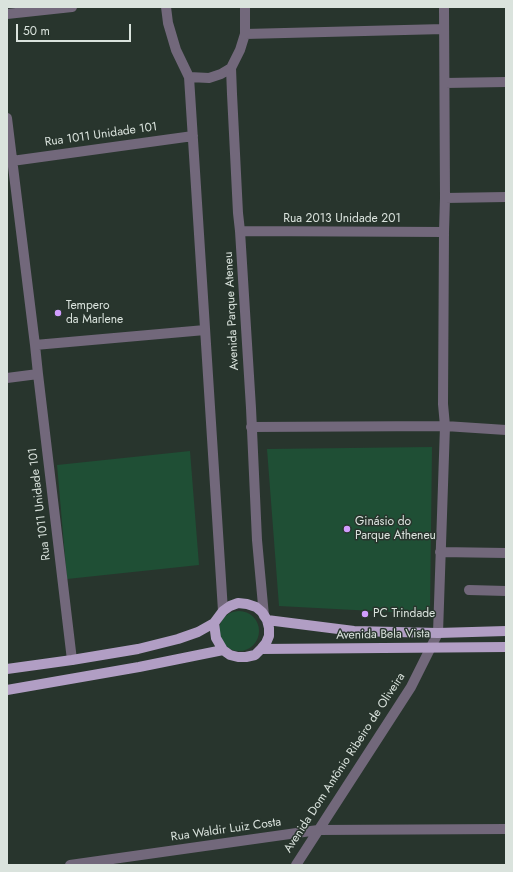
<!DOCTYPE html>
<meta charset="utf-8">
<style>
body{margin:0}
#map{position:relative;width:513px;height:872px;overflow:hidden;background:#28352d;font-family:Jost,sans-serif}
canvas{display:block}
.frame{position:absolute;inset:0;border:8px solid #dae3dd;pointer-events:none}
.scale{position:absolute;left:16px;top:24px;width:115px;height:18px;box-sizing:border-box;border:2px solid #dae3dd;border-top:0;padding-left:5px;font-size:12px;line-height:14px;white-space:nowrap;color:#dae3dd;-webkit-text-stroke:3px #28352d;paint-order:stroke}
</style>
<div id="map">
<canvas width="513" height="872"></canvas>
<div class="frame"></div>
<div class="scale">50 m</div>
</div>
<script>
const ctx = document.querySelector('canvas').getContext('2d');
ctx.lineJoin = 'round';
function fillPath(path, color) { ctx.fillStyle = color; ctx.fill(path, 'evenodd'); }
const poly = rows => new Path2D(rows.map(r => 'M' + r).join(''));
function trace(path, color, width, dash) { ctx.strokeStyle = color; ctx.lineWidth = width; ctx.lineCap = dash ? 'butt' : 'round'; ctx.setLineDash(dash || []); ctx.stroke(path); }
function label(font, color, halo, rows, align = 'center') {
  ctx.font = font + ' Jost,sans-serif'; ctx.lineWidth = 3; ctx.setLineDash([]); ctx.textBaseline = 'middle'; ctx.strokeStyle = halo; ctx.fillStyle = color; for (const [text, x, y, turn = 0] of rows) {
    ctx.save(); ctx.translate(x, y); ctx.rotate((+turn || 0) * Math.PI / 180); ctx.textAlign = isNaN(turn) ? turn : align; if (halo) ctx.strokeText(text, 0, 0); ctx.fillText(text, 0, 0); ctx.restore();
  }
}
fillPath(poly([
 [432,447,430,614,279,606,267,449],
 [190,451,199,565,67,579,57,465],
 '219 631a20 20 0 1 1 40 0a20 20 0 1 1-40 0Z'
]), '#1f4f35');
trace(poly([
 [166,7,168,23,176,50,189,77,223,611],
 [245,7,245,34,240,50,231,68,232,94,238,213,240,231,251,408,257,540,264,616],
 [7,14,72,7],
 [245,34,444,29],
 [189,77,209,78,221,74,231,68],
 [445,83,506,82],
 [7,118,35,345,38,374,72,660],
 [12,161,193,136],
 [445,198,506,197],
 [240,231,444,232],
 [35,345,205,330],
 [7,378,38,374],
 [251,427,445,426,506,430],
 [440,552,506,553],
 [469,590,506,591],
 [70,865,318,830,506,829],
 [296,865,411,687,438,633,445,426,443,404,444,232,445,198,444,7]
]), '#72687b', 10);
trace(poly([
 [238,603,247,604,256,607,262,612,267,620,269,628,269,636,266,643,261,649,255,655,246,657,238,657,230,655,223,650,216,638,214,623,223,611,230,606,238,603],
 [267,620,354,631,438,633,506,631],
 [261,649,506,647],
 [7,669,72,660,138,649,178,639,198,632,214,623],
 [7,690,139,667,223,650]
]), '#b19ec4', 10);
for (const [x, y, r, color] of [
 [58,313,4,"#d19dfe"],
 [347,529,4,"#d19dfe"],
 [365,614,4,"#d19dfe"]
]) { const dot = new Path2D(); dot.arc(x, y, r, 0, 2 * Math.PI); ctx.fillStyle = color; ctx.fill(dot); trace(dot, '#28352d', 1.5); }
label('12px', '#dae3dd', '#28352d', [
 ["Rua 1011 Unidade 101",101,135,-8],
 ["Rua 2013 Unidade 201",342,219],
 ["Avenida Parque Ateneu",232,311,-93],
 ["Rua 1011 Unidade 101",40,504,-97],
 ["Avenida Bela Vista",383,635,-1],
 ["Avenida Dom Antônio Ribeiro de Oliveira",345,763,-57],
 ["Rua Waldir Luiz Costa",226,830,-8]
]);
label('12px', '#dae3dd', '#28352d', [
 ["Tempero",66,306],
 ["da Marlene",66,320],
 ["Ginásio do",355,522],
 ["Parque Atheneu",355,536],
 ["PC Trindade",373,614]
], 'left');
</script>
